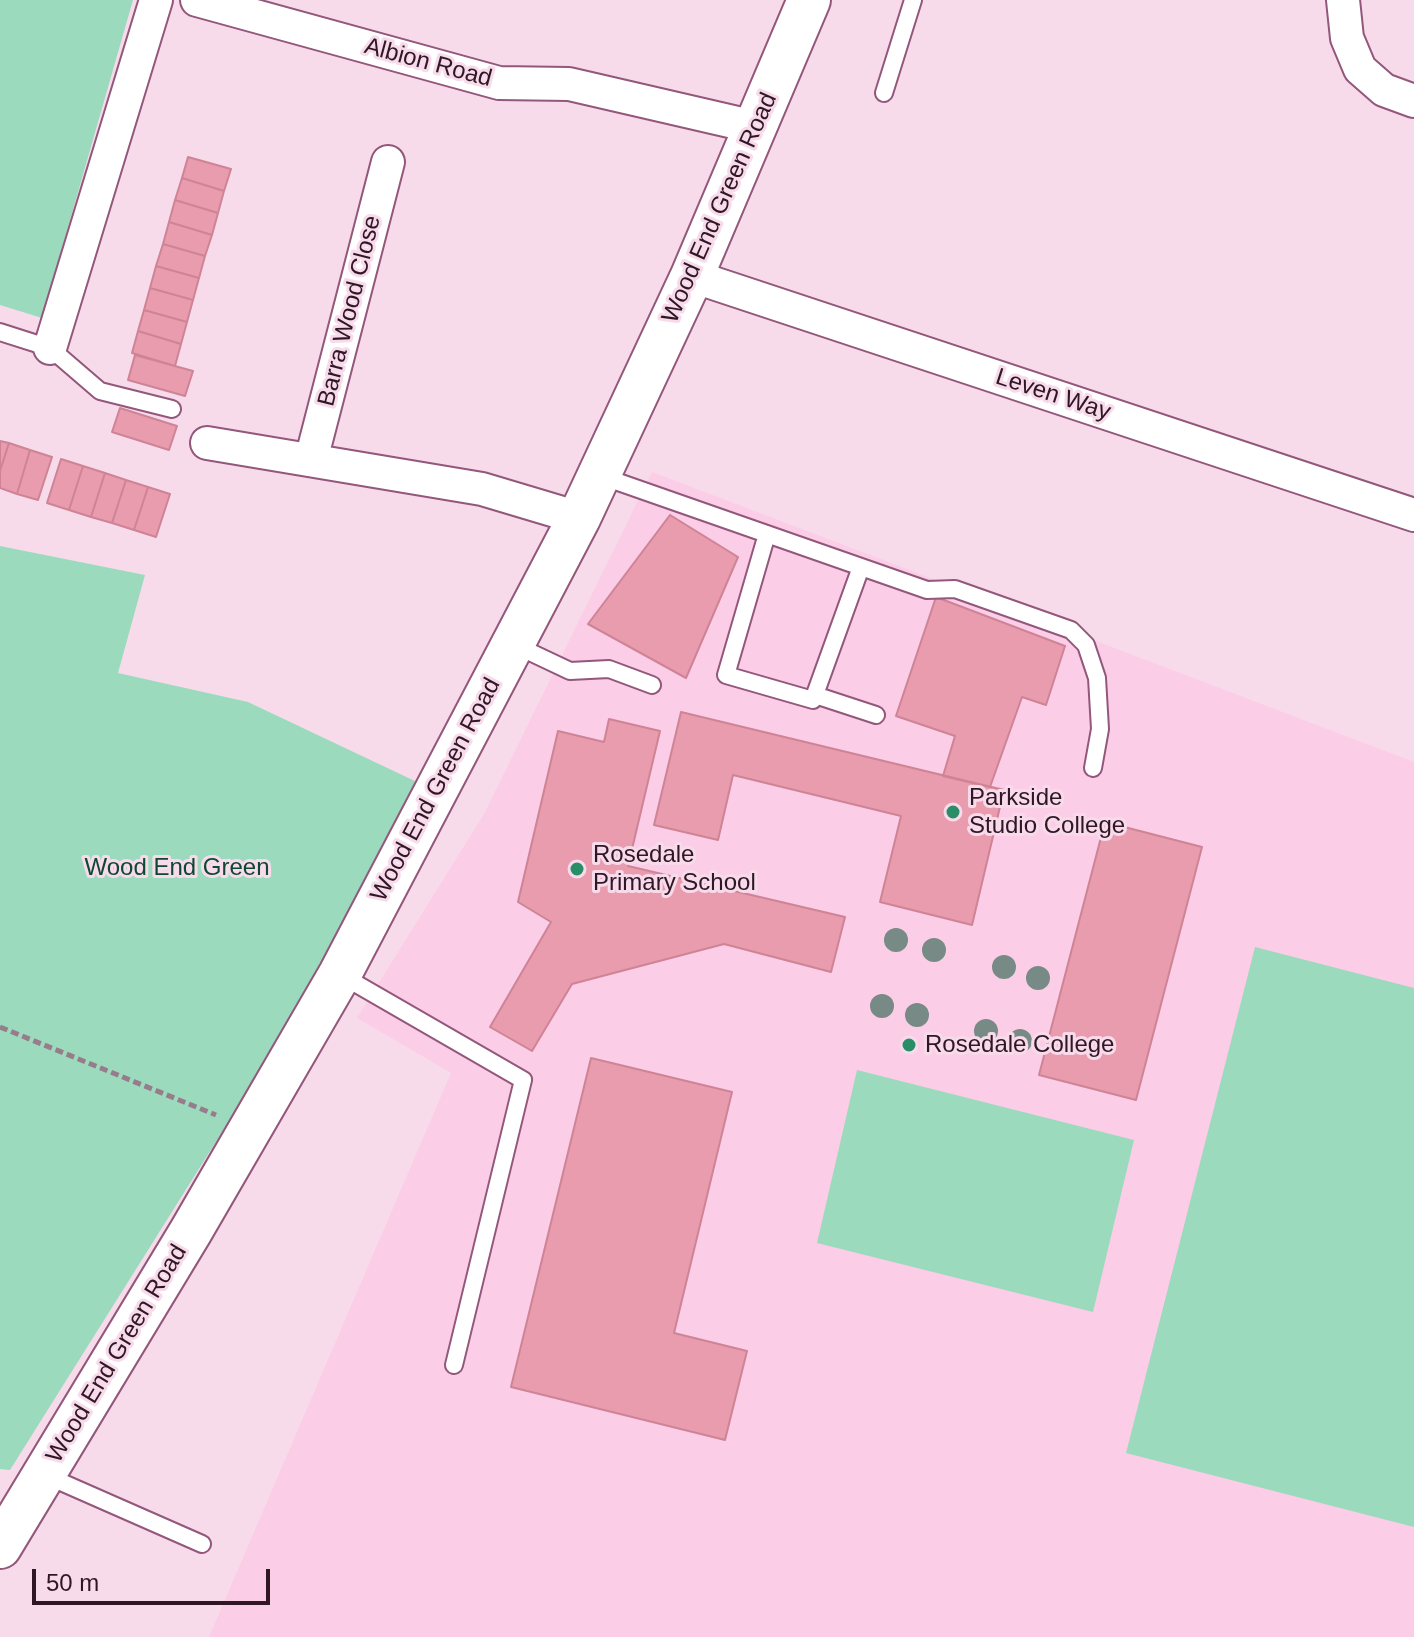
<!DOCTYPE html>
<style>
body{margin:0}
#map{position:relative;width:1414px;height:1637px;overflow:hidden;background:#f8dbeb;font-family:Arial,sans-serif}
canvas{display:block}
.scale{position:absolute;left:32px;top:1569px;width:238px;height:36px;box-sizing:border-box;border:4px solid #301726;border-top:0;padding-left:10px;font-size:24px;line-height:28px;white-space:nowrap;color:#301726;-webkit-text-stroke:6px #f8dbeb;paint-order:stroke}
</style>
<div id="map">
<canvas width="1414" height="1637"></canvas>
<div class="scale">50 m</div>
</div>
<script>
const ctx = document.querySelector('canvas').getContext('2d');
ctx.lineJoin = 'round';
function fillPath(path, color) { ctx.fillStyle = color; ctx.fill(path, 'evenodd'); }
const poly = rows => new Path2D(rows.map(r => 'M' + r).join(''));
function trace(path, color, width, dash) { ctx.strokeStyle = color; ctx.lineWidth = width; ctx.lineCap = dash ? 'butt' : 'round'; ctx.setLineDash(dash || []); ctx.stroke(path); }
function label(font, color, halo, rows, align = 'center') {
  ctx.font = font + ' Arial,sans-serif'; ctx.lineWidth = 6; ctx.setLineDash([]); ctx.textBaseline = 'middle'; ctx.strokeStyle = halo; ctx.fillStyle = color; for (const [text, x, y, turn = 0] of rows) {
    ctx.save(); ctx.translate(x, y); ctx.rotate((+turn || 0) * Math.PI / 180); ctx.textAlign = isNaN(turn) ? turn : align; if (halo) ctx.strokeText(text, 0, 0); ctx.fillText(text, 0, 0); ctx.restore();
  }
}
fillPath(poly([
 [652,472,1414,762,1414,1637,209,1637,451,1073,357,1018,484,814]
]), '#fbcde7');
fillPath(poly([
 [0,0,133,0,42,318,0,305],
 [0,546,145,575,118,673,248,702,436,791,10,1470,0,1469],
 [1255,947,1414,988,1414,1527,1126,1453],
 [857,1070,1134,1140,1093,1312,817,1243]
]), '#9cdabd');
const building = poly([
 [188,157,231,169,224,191,182,178,188,157],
 [182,178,224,191,218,213,175,200,182,178],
 [175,200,218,213,212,235,169,222,175,200],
 [169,222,212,235,205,256,163,244,169,222],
 [163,244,205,256,199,278,156,266,163,244],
 [156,266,199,278,193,300,150,288,156,266],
 [150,288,193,300,187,322,144,310,150,288],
 [144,310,187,322,181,344,138,331,144,310],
 [138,331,181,344,175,366,132,353,138,331],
 [135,355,193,371,185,396,128,380,135,355],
 [120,408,177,426,169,450,112,432,120,408],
 [0,441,9,443,0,471,0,441],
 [9,443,30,450,17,494,0,488,0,471,9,443],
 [30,450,52,457,38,500,17,494,30,450],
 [61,459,83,466,69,510,47,503,61,459],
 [83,466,105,473,91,517,69,510,83,466],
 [105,473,126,480,112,523,91,517,105,473],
 [126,480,148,487,134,530,112,523,126,480],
 [148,487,170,494,156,537,134,530,148,487],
 [670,515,738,557,686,678,588,624,670,515],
 [936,597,1065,646,1046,705,1022,697,990,787,943,776,955,736,896,716,936,597],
 [681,712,1004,790,972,925,880,902,901,816,733,775,718,840,654,825,681,712],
 [609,719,660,731,628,866,845,917,831,972,724,944,572,984,532,1051,490,1027,551,922,518,902,558,731,604,742,609,719],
 [1105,822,1202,847,1136,1100,1039,1075,1105,822],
 [591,1058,732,1092,674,1333,747,1351,725,1440,511,1387,591,1058]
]);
fillPath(building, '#e89cae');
trace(building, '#ce8496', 2);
const service = poly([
 [884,93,913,0],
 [0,332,50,348,100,391,172,409],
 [601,476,927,590,955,589,1071,630,1086,645,1097,678,1100,729,1093,768],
 [767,534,726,675,813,700,861,567],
 [515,645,570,671,609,669,652,685],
 [815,695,876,715],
 [341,975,523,1080,454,1365],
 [45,1475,202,1544]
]);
const minor = poly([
 [197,0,499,83,569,84,755,127],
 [1343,0,1347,38,1360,69,1384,90,1414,101],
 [692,276,1414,515],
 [50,348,156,0],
 [207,443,482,489,579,518],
 [311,460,388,162]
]);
const tertiary = poly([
 [0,1547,191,1231,340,974,579,518,692,276,809,0]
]);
trace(service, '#93577b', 20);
trace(minor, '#93577b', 36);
trace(tertiary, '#93577b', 46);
trace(poly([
 [0,1027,216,1115]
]), '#977c8b', 5, [8, 4]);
trace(service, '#fff', 16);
trace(minor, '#fff', 32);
trace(tertiary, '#fff', 42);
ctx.fillStyle = '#778a85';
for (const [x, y] of [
 [896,940],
 [934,950],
 [1004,967],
 [1038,978],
 [882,1006],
 [917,1015],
 [986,1031],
 [1020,1041]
]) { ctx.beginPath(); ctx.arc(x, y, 12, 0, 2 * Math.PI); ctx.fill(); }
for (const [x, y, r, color] of [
 [953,812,8,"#298d68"],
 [577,869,8,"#298d68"],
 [909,1045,8,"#298d68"]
]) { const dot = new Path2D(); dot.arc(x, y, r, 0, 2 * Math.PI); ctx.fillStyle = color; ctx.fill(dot); trace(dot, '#f8dbeb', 3); }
label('24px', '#301726', '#f8dbeb', [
 ["Albion Road",428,63,15],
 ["Wood End Green Road",720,208,-66],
 ["Barra Wood Close",350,311,-76],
 ["Leven Way",1053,395,18],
 ["Wood End Green Road",436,790,-62],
 ["Wood End Green Road",117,1354,-59]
]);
label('24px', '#301726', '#f8dbeb', [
 ["Parkside",969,798],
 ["Studio College",969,826],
 ["Rosedale",593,855],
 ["Primary School",593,883],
 ["Rosedale College",925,1045]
], 'left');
label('24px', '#0e4732', '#f8dbeb', [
 ["Wood End Green",177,868]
]);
</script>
